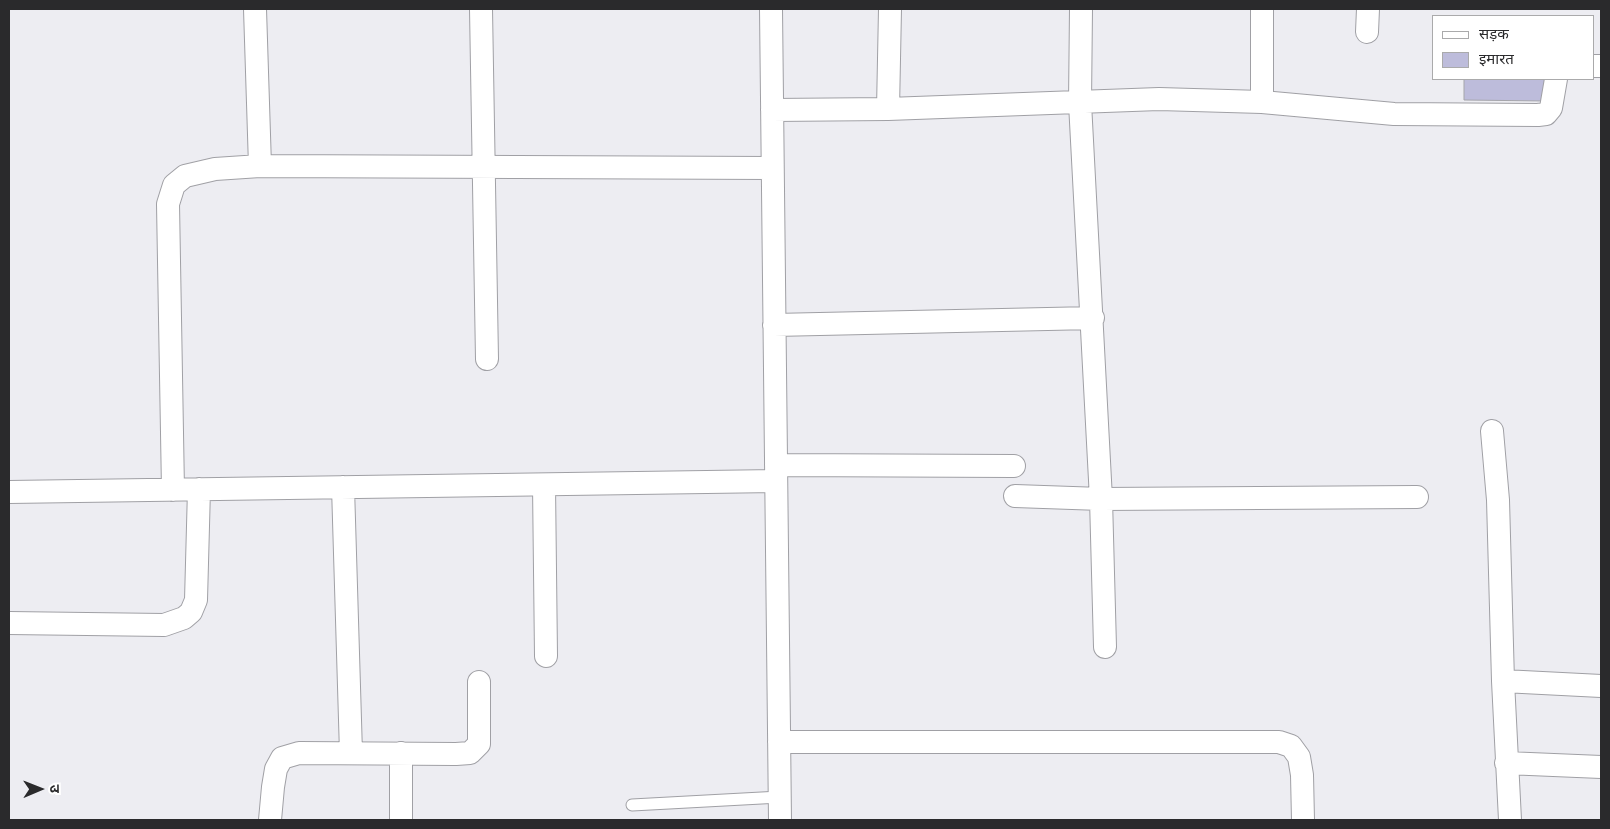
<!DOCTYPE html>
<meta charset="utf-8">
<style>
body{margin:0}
#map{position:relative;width:1610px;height:829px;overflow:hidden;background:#ededf2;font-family:"Roboto Condensed","Noto Sans Devanagari",sans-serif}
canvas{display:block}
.frame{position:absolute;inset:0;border:10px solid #2a2a2c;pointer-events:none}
.legend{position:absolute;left:1432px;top:15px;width:162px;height:65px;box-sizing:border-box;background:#fff;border:1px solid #aaaaab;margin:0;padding:6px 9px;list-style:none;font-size:15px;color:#2a2a2c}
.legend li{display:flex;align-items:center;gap:10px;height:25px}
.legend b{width:25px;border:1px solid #aaaaab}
.north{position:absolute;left:15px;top:764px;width:50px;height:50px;-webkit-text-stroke:4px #fff;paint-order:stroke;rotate:89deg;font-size:14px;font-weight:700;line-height:20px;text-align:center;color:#2a2a2c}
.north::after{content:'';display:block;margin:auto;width:18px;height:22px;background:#2a2a2c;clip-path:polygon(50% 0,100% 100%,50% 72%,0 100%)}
</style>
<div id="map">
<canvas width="1610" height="829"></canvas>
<div class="frame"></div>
<ul class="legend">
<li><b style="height:6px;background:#fff"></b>सड़क</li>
<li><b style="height:14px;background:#bdbcdb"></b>इमारत</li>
</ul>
<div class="north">उ</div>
</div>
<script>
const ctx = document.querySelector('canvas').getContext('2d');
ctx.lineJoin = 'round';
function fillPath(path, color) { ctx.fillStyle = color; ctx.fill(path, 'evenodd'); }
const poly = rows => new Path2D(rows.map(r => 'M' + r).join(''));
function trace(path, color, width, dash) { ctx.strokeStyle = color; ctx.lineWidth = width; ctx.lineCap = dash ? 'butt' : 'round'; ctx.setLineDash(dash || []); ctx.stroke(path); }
const building = poly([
 [1464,79,1545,79,1545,101,1464,100,1464,79]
]);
fillPath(building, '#bdbcdb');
trace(building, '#a5a5aa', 1);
const lane = poly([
 [632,805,780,797]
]);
const street = poly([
 [255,9,260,166],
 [481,9,487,359],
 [771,9,780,820],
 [1081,9,1080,103,1101,499,1105,647],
 [1262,9,1262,102],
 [1367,32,1368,9],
 [1594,66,1601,66],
 [888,109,890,9],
 [772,110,888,109,1159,99,1262,102,1394,114,1538,115,1546,114,1551,108,1556,79],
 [774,325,1093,318],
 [1492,431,1498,500,1503,681,1510,820],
 [776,465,1014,466],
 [544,485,546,656],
 [343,487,351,753],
 [173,490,168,204,174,185,185,176,215,169,260,166,772,168],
 [9,492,776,481],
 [1015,496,1101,499,1417,497],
 [9,623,164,625,184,618,191,612,196,600,199,489],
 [1503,681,1601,686],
 [779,742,1279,742,1291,746,1299,757,1302,775,1303,820],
 [1506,763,1601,767],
 [270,820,273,787,276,769,282,758,299,753,456,754,470,753,479,744,479,682],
 [401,820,401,753]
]);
trace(lane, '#a0a0a5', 13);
trace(street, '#a0a0a5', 24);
trace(lane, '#fff', 11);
trace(street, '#fff', 22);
</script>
